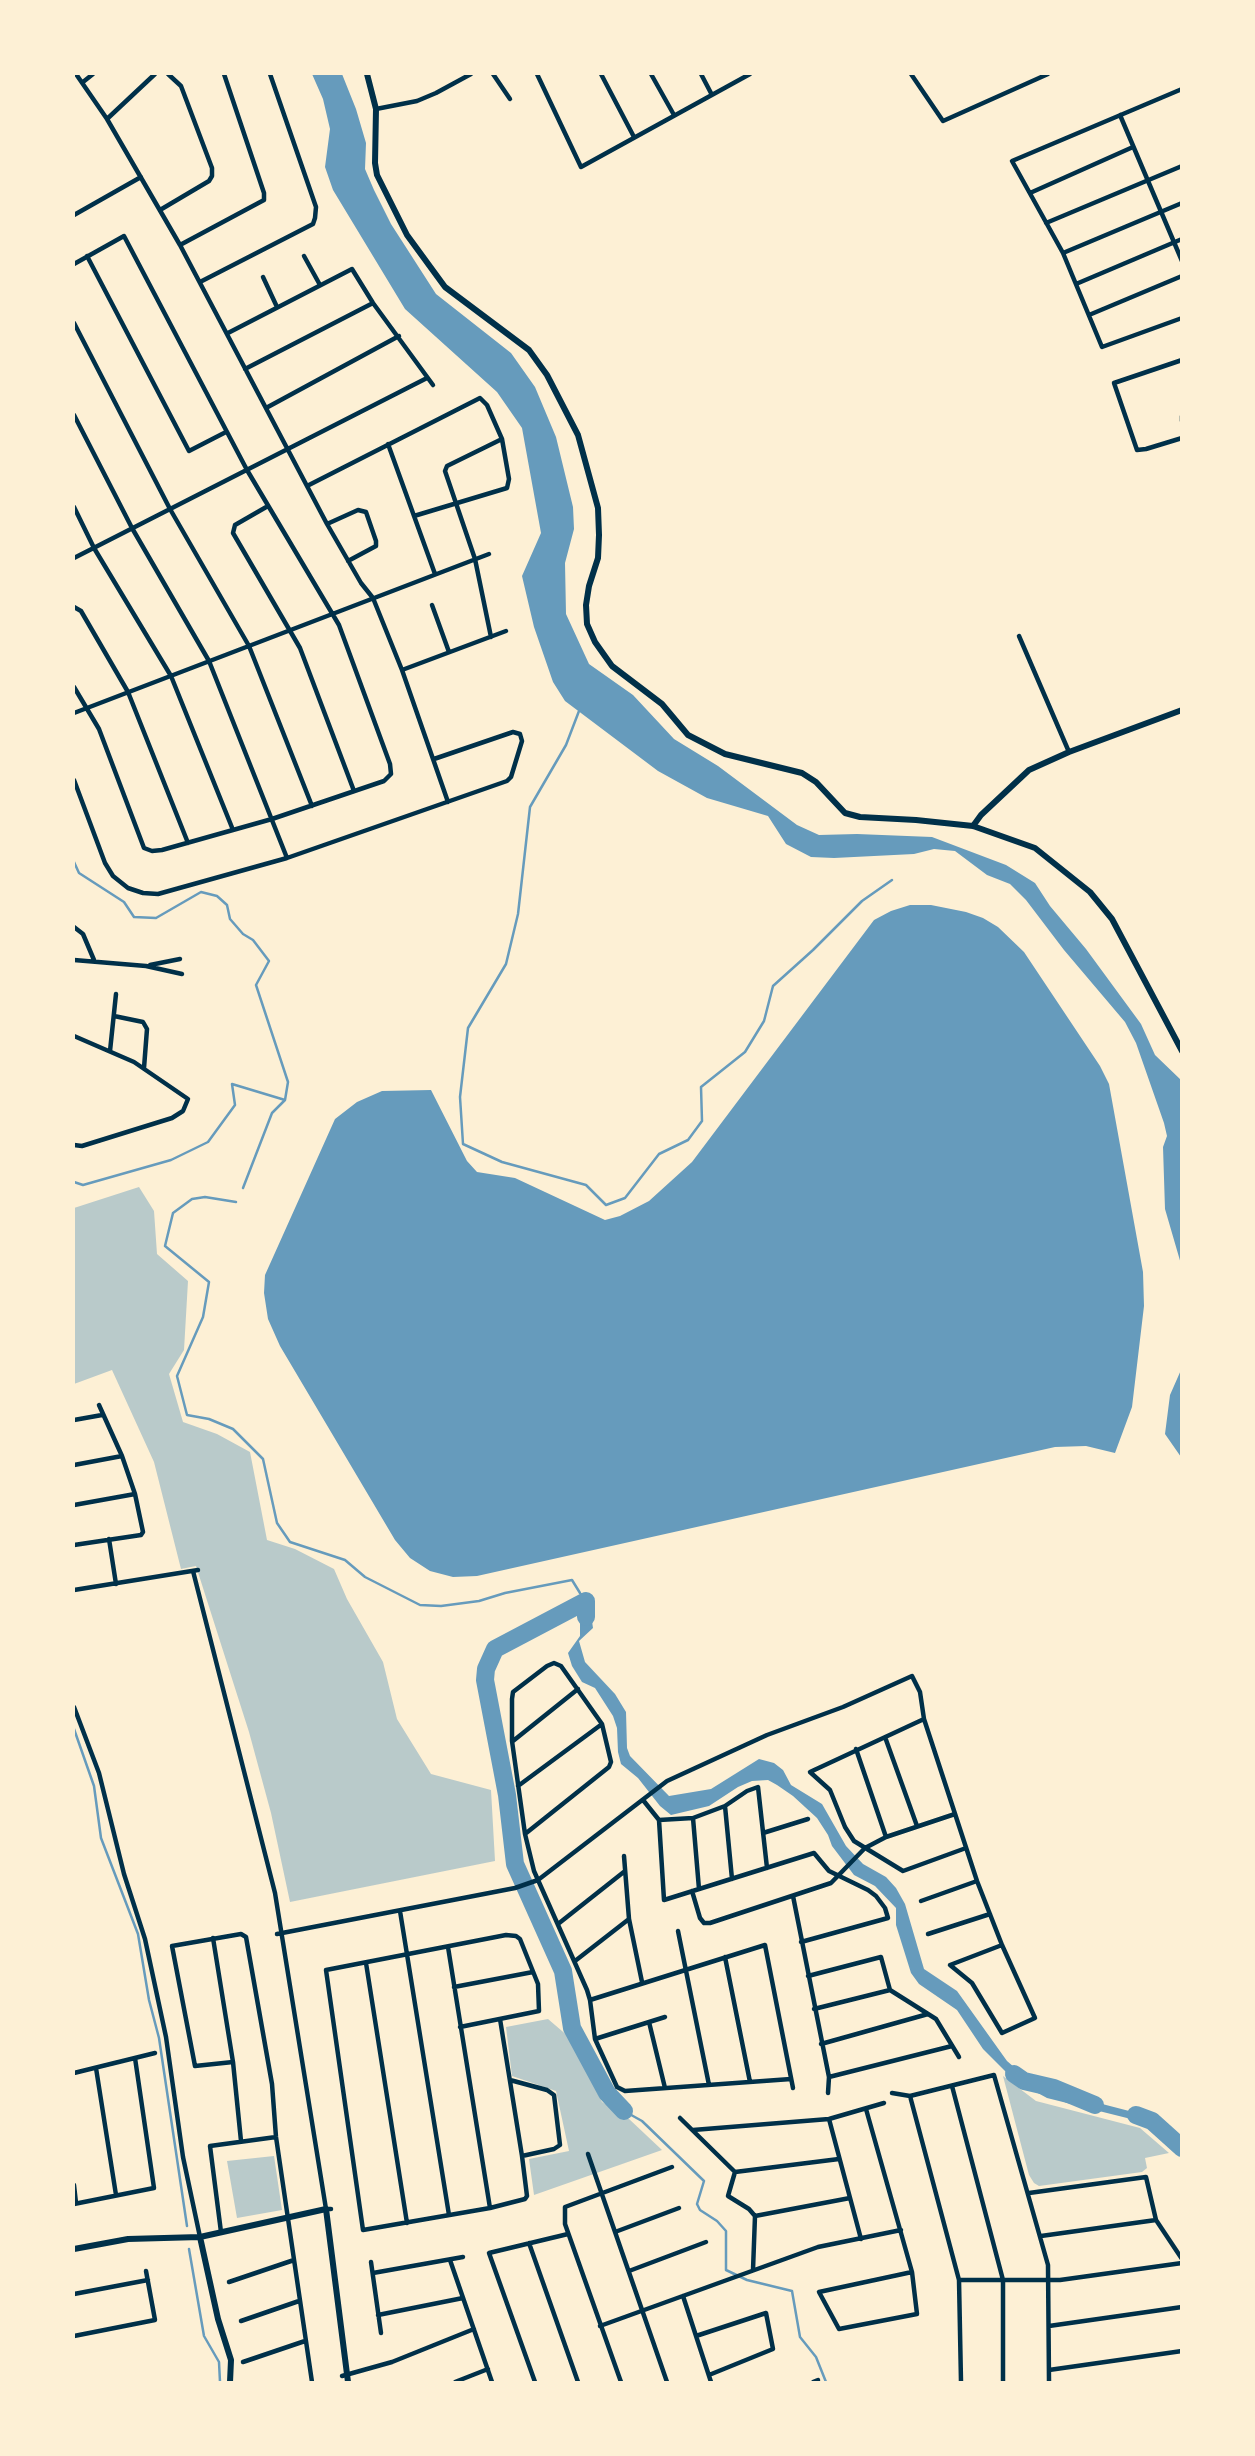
<!DOCTYPE html>
<style>
body{margin:0}
#map{position:relative;width:1255px;height:2456px;overflow:hidden;background:#fdf0d5;font-family:Lato,sans-serif}
canvas{display:block}
.frame{position:absolute;inset:0;border:75px solid #fdf0d5;pointer-events:none}
</style>
<div id="map">
<canvas width="1255" height="2456"></canvas>
<div class="frame"></div>
</div>
<script>
const ctx = document.querySelector('canvas').getContext('2d');
ctx.lineJoin = 'round';
function fillPath(path, color) { ctx.fillStyle = color; ctx.fill(path, 'evenodd'); }
const poly = rows => new Path2D(rows.map(r => 'M' + r).join(''));
function trace(path, color, width, dash) { ctx.strokeStyle = color; ctx.lineWidth = width; ctx.lineCap = dash ? 'butt' : 'round'; ctx.setLineDash(dash || []); ctx.stroke(path); }
fillPath(poly([
 [139,1187,154,1211,157,1254,188,1281,184,1350,169,1374,183,1422,217,1434,250,1452,267,1540,295,1549,334,1569,347,1599,383,1662,397,1719,431,1774,491,1790,495,1861,290,1902,271,1813,249,1732,196,1566,181,1569,154,1462,112,1370,74,1384,74,1208],
 [548,2019,569,2037,602,2102,628,2118,662,2150,534,2195,529,2159,569,2151,556,2091,512,2076,506,2027],
 [1003,2076,1036,2101,1140,2128,1169,2153,1145,2158,1147,2168,1142,2172,1039,2186,1034,2183,1029,2175],
 [274,2156,282,2210,237,2218,227,2161]
]), '#b9caca');
fillPath(poly([
 [312,74,342,74,356,109,366,143,365,169,374,190,391,224,436,294,511,353,535,387,556,437,573,507,574,529,565,563,566,614,589,664,633,695,674,739,718,766,797,825,819,835,857,834,932,837,1006,865,1035,883,1050,906,1086,949,1141,1024,1155,1055,1181,1080,1181,1264,1165,1209,1163,1147,1167,1136,1164,1123,1136,1043,1125,1022,1064,950,1026,900,1010,884,987,875,955,851,934,849,914,854,834,858,811,857,786,844,768,816,707,798,658,771,565,701,553,682,534,627,522,576,541,533,522,428,497,392,405,309,333,190,325,167,330,129,323,99],
 [910,905,931,905,966,912,983,918,998,927,1024,952,1100,1066,1109,1084,1143,1272,1144,1306,1132,1407,1115,1453,1086,1446,1055,1447,477,1576,453,1577,430,1571,410,1558,395,1540,280,1346,268,1319,264,1293,265,1275,335,1119,357,1102,382,1091,431,1090,467,1161,477,1172,515,1178,605,1220,620,1216,649,1201,692,1162,874,920,891,911],
 [1181,1370,1182,1457,1181,1457,1165,1434,1170,1395],
 [580,1593,588,1594,593,1628,579,1641,585,1662,615,1694,626,1712,627,1748,630,1756,669,1796,711,1789,759,1759,774,1763,783,1770,791,1785,822,1804,846,1846,863,1864,886,1877,896,1888,905,1904,924,1969,957,1991,1007,2061,1021,2073,1056,2092,1160,2119,1181,2139,1181,2149,1159,2126,1047,2098,1014,2080,983,2049,957,2010,919,1984,911,1973,896,1925,896,1908,875,1886,854,1875,832,1846,828,1835,817,1818,793,1796,777,1785,768,1780,752,1781,738,1787,709,1806,671,1815,660,1806,638,1778,621,1764,618,1752,617,1728,613,1716,595,1688,582,1682,572,1666,568,1653,580,1636]
]), '#669bbc');
trace(poly([
 [579,711,566,745,530,807,518,914,506,964,468,1028,460,1097,463,1144,502,1162,586,1185,606,1205,625,1198,659,1154,688,1140,702,1121,701,1087,745,1052,764,1021,773,986,813,950,862,901,892,880],
 [74,862,79,873,124,902,134,917,156,918,201,892,217,896,227,905,230,919,243,934,253,940,269,961,256,985,288,1082,285,1100,272,1113,243,1188],
 [74,1182,83,1185,171,1160,208,1142,235,1105,232,1084,285,1100],
 [236,1202,205,1197,192,1199,173,1213,165,1246,209,1282,203,1317,177,1376,187,1415,209,1419,233,1429,263,1459,277,1523,290,1542,345,1560,365,1577,420,1605,441,1606,479,1601,505,1593,572,1580,580,1593],
 [74,1729,94,1786,101,1838,138,1934,149,2000,159,2038,187,2226],
 [624,2111,642,2121,704,2181,697,2204,700,2210,717,2221,726,2231,726,2270,747,2280,792,2291,800,2337,816,2357,826,2382],
 [189,2249,204,2336,219,2362,220,2382]
]), '#669bbc', 2.5);
trace(poly([
 [586,1617,586,1601,495,1649,486,1669,485,1680,507,1795,515,1864,563,1971,572,2028,607,2093,624,2111],
 [1014,2074,1024,2081,1054,2088,1095,2105],
 [1136,2115,1152,2121,1182,2148]
]), '#669bbc', 18);
trace(poly([
 [76,74,107,119,180,245,327,524,361,583,373,598,402,670,448,802],
 [493,74,510,99],
 [537,74,581,167,750,74],
 [601,74,634,137],
 [651,74,674,115],
 [701,74,712,95],
 [911,74,943,121,1048,74],
 [83,82,93,74],
 [1182,89,1012,161,1063,253,1102,347,1182,318],
 [376,109,417,101,436,93,471,74],
 [1120,115,1182,261],
 [107,119,155,74],
 [1030,193,1133,147],
 [160,210,209,181,212,176,212,168,181,86,168,74],
 [74,215,141,177],
 [1046,223,1182,166],
 [180,245,264,200,264,193,224,74],
 [1063,253,1182,203],
 [87,256,189,451,226,432],
 [304,256,320,285],
 [74,264,124,236,247,470,339,625,390,764,391,774,384,781,272,819,162,850,152,851,144,848,99,729,74,687],
 [263,277,277,307],
 [200,282,313,224,315,218,316,207,270,74],
 [1076,284,1182,239],
 [1089,315,1182,276],
 [74,323,170,509,249,646,312,806],
 [228,333,352,269,373,303,433,385],
 [1182,360,1114,383,1137,450,1146,449,1182,438],
 [245,369,373,303],
 [266,408,399,336],
 [74,415,132,528,209,661,287,858],
 [1182,416,1182,421],
 [388,444,435,574],
 [307,486,480,398,487,405,502,439,509,479,507,488,414,516],
 [268,506,235,525,233,533,300,648,354,791],
 [74,507,94,548,171,676,233,830],
 [327,524,358,510,366,512,376,541,376,546,348,561],
 [74,558,427,378],
 [432,605,449,652],
 [74,607,81,611,128,692,188,843],
 [1019,636,1069,752],
 [491,637,475,559,445,471,447,466,502,439],
 [402,670,506,631],
 [74,713,489,554],
 [74,780,105,863,113,876,128,888,143,893,158,894,287,858,507,781,511,777,522,741,520,734,513,732,434,759],
 [74,927,83,934,94,960],
 [74,960,146,966,182,974],
 [150,965,180,959],
 [114,1016,143,1022,147,1029,144,1068],
 [74,1036,134,1062,188,1099,183,1111,172,1118,82,1146,74,1145],
 [110,1051,116,994],
 [74,1420,102,1415],
 [74,1465,122,1456],
 [74,1505,135,1494],
 [109,1539,116,1584],
 [74,1545,141,1535,143,1532,135,1494,122,1456,99,1405],
 [193,1571,275,1893,326,2209,331,2209],
 [74,1590,198,1570],
 [74,1707,99,1773,124,1874,145,1939,166,2037,183,2157,200,2237],
 [924,1719,810,1772,830,1790,845,1827,854,1841,903,1871,966,1848],
 [885,1737,917,1826],
 [513,1741,578,1689],
 [856,1749,886,1837],
 [518,1786,602,1724],
 [643,1800,659,1820,664,1900,814,1853,829,1871,868,1890,876,1896,885,1908,888,1918,801,1942],
 [725,1806,732,1879],
 [693,1818,699,1889],
 [659,1820,693,1818,725,1806,747,1791,758,1787,767,1868],
 [763,1833,808,1819],
 [525,1834,609,1767,611,1762,602,1724,561,1666,554,1663,547,1666,513,1692,512,1699,512,1741,525,1834,534,1871,587,1990,590,2000,595,2039,617,2087,625,2091,791,2079],
 [624,1856,629,1919,642,1982],
 [692,1891,700,1918,704,1923,710,1923,831,1883,865,1848,886,1837,955,1814],
 [793,1896,829,2077,828,2093],
 [921,1901,977,1881],
 [400,1911,449,2215],
 [558,1924,625,1871],
 [678,1931,709,2085],
 [277,1934,515,1888,538,1880,667,1781,767,1735,843,1707,912,1676,920,1692,924,1719,977,1881,1002,1945,1035,2018,1002,2033,972,1983,950,1965,1002,1945],
 [928,1934,990,1914],
 [213,1938,233,2062,241,2141],
 [448,1947,490,2208],
 [725,1957,750,2082],
 [575,1961,629,1919],
 [366,1963,407,2223],
 [808,1976,881,1957,890,1990,936,2019,959,2057],
 [454,1987,533,1972],
 [590,2000,765,1945,793,2088],
 [814,2009,890,1990],
 [649,2022,665,2088],
 [460,2027,539,2011,538,1984,520,1939,516,1936,506,1935,326,1970,363,2230,490,2208,525,2199,527,2196,522,2156,500,2019],
 [595,2039,665,2017],
 [821,2044,928,2014],
 [233,2062,195,2066,172,1946,241,1934,246,1937,272,2084,276,2137,312,2382],
 [96,2068,116,2195],
 [74,2073,155,2053],
 [829,2077,952,2046],
 [510,2080,547,2090,554,2095,560,2145,554,2149,522,2156],
 [952,2086,1003,2280,1003,2382],
 [892,2093,910,2096,994,2075,1048,2265,1049,2382],
 [910,2096,959,2280,961,2382],
 [866,2109,912,2272,917,2314,839,2329,819,2292,912,2272],
 [680,2118,735,2172,728,2196,749,2209,755,2216,753,2270],
 [829,2119,861,2239],
 [693,2130,829,2119,884,2103],
 [588,2154,667,2382],
 [735,2172,839,2159],
 [74,2185,76,2203],
 [1029,2193,1146,2177,1156,2220,1182,2259],
 [74,2204,154,2188,135,2058],
 [755,2216,850,2198],
 [221,2232,210,2146,276,2137],
 [615,2232,679,2208],
 [1041,2236,1156,2220],
 [529,2243,578,2382],
 [450,2260,492,2382],
 [371,2262,381,2333],
 [629,2271,706,2242],
 [373,2273,463,2257],
 [960,2280,1060,2280,1182,2263],
 [229,2282,294,2260],
 [74,2294,148,2280],
 [683,2296,711,2382],
 [378,2315,463,2298],
 [241,2321,299,2301],
 [600,2326,818,2247,901,2230],
 [1049,2326,1182,2307],
 [74,2336,155,2320,146,2271],
 [696,2336,766,2313,773,2349,709,2375],
 [243,2362,305,2341],
 [1049,2370,1182,2351],
 [342,2376,392,2362,474,2329],
 [455,2382,488,2369],
 [535,2382,489,2253,568,2234],
 [621,2382,565,2224,565,2207,672,2167],
 [813,2382,818,2380]
]), '#003049', 4.5);
trace(poly([
 [367,74,376,109,375,163,377,175,407,235,445,287,529,350,547,375,578,435,598,508,599,535,598,558,589,586,586,605,587,624,595,642,612,666,662,704,688,735,725,754,802,773,816,782,845,813,860,817,916,820,973,826,1035,848,1090,892,1112,919,1182,1051],
 [973,826,981,815,1029,770,1069,752,1182,710],
 [200,2237,218,2319,231,2360,230,2382],
 [74,2249,128,2239,200,2237,326,2209,348,2382]
]), '#003049', 6);
</script>
